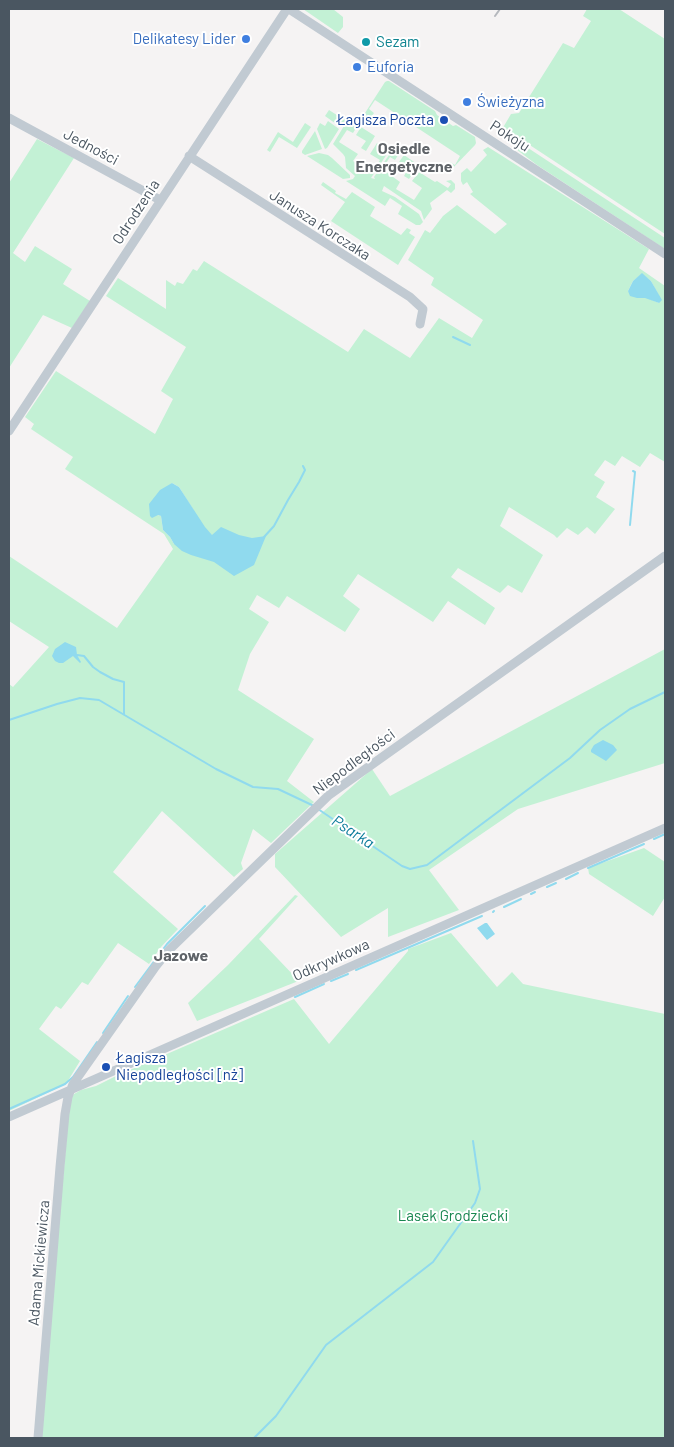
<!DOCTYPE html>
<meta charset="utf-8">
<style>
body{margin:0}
#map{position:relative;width:674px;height:1447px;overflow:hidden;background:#f5f3f3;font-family:Barlow,sans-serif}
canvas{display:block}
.frame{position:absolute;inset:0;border:10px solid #4a5661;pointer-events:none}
</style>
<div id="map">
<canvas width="674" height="1447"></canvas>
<div class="frame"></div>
</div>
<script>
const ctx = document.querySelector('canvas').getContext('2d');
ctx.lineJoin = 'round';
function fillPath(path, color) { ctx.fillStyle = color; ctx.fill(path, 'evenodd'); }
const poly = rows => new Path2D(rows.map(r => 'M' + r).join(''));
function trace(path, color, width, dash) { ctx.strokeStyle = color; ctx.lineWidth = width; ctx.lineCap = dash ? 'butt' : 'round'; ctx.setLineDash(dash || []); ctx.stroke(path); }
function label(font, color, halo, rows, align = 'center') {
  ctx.font = font + ' Barlow,sans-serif'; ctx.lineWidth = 4; ctx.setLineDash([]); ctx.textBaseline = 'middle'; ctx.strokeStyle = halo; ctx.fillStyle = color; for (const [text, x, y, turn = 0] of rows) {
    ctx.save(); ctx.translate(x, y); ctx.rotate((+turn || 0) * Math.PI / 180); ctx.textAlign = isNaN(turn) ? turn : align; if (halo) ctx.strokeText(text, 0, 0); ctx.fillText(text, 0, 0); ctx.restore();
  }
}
fillPath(poly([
 [303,9,333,9,343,17,343,27,338,33],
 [587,9,619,9,665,39,665,234,513,134,501,131,511,114,519,113,563,43,574,48,591,21,583,16],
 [387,81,389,81,435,111,437,115,453,126,456,125,475,137,476,143,475,145,450,171,444,170,450,162,455,165,460,156,375,100,369,109,374,113,368,121,365,119,365,113,385,82],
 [329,110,343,119,344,118,350,121,339,126,325,116],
 [328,121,339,129,327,148,325,149,317,129,320,123,325,126],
 [305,123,311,127,297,148,279,137,270,152,267,150,278,132,293,142],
 [348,124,358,125,353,133,347,130,339,142,358,154,353,161,371,173,380,160,370,154,377,143,389,151,371,178,375,179,374,177,391,152,393,154,397,152,400,152,395,160,390,157,382,169,400,182,396,189,414,200,422,188,412,181,419,172,435,182,437,181,448,188,451,184,446,181,451,180,455,184,455,189,451,193,447,190,430,203,432,209,424,220,421,211,384,186,382,191,395,197,419,214,423,222,420,225,416,225,398,214,402,206,390,198,385,206,346,181,353,179,355,176,346,168,345,157,343,154,333,144,344,126],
 [361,127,375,136,366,151,361,148,366,141,356,135],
 [315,131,322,149,305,155,302,153,302,151],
 [37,139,74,158,13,253,25,262,35,246,72,269,63,284,90,301,72,328,43,315,9,368,9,183],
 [522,144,665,238,665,249,537,165,512,146],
 [488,147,649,249,639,268,665,286,665,462,650,453,640,467,622,456,615,466,605,460,594,475,605,482,596,497,615,509,595,534,587,527,578,535,567,528,557,538,554,535,509,507,500,526,543,555,522,593,508,585,500,593,458,568,451,577,495,608,485,625,448,601,433,622,358,574,343,596,360,609,345,632,287,596,279,608,257,595,249,609,269,622,250,654,238,690,314,739,287,781,314,802,271,843,253,829,241,863,243,869,234,877,162,811,113,872,178,929,161,947,149,964,118,943,88,985,82,982,61,1009,56,1006,39,1029,80,1061,66,1084,9,1111,9,684,13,687,49,647,9,621,9,556,117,628,173,549,164,534,65,469,73,457,31,429,34,424,25,417,56,371,155,434,173,399,161,391,186,347,106,296,118,278,166,309,166,280,175,286,177,282,183,284,193,269,197,271,204,261,348,352,364,329,410,358,439,318,472,338,483,320,431,285,434,278,408,260,425,230,430,233,443,216,457,205,495,234,507,224,470,194,473,192,467,182,463,185,461,181,461,173,467,168,471,172,487,155,483,150],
 [642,274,651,281,659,296,659,303,645,297,642,298,628,291,633,281],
 [172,483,179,487,194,511,174,544,170,537,163,530,161,516,158,515],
 [319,153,328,155,332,158,350,175,350,178,343,179,307,156],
 [404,155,417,164,417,167,409,179,404,176,408,169,399,162],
 [323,182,336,191,335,193,346,199,352,192,375,207,370,216,401,235,407,228,411,230,409,233,415,237,398,265,331,221,345,202,321,185],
 [665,649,665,763,518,809,429,870,459,910,388,937,388,908,341,937,275,867,275,854,372,769,390,796],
 [644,848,665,862,665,897,653,916,589,874,588,868],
 [295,895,298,896,259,939,298,980,301,980,197,1021,188,1003,228,965],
 [451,933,497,987,512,972,523,984,665,1014,665,1438,40,1438,69,1111,71,1099,74,1094,81,1090,96,1086,116,1076,294,999,329,1044,408,951,408,949]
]), '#c3f1d5');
fillPath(poly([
 [642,273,651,281,662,300,659,303,645,298,637,298,630,296,628,291,633,281],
 [172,483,179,487,205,527,212,535,221,527,239,535,252,538,266,536,254,565,234,576,214,562,191,555,182,551,174,544,170,537,163,530,161,516,158,515,152,518,150,516,149,504,160,490],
 [65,642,76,647,77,655,81,662,80,663,73,656,63,663,59,663,55,661,52,656,55,649],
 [603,740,613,745,617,750,606,761,591,752,591,750,594,745],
 [485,923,487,923,495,934,487,940,477,928]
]), '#90daee');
trace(poly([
 [453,337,470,345],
 [630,525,635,472,633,471],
 [264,537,274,526,288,500,299,482,305,470,303,466],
 [77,655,84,656,93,667,100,672,113,679,124,682,124,714],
 [9,720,57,704,80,698,99,700,216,769,253,787,278,789,314,806],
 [318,809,402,866,410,869,427,865,570,758,600,730,630,709,665,692],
 [654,839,665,834],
 [588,868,644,844],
 [566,879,578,873],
 [547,887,556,883],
 [531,894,535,892],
 [504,907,521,899],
 [493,912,494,911],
 [356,970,482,916],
 [331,981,348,974],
 [135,987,167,944,205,906],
 [295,997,324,984],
 [103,1033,128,996],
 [9,1109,65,1084,73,1077,97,1042],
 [254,1438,276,1416,326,1345,433,1262,475,1203,480,1189,473,1141]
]), '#90daee', 2);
trace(poly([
 [289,9,665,254],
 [9,118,160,200],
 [189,156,410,297,423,309,420,324],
 [9,431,287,9],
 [9,1117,665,828],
 [38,1438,60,1167,65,1114,68,1097,73,1084,156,966,169,950,329,795,665,556]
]), '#c1cad2', 9);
trace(poly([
 [495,16,500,9]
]), '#b5b8bd', 2);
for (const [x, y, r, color] of [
 [246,39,5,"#3f7fe0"],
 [366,42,5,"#0f9aa8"],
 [357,67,5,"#3f7fe0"],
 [467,102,5,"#3f7fe0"],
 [444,120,5,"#1a4fb4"],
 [106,1067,5,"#1a4fb4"]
]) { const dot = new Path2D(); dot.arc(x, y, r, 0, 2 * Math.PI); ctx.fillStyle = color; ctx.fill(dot); trace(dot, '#fff', 2); }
label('15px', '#366cbe', '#fff', [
 ["Delikatesy Lider",236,39,"right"],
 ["Euforia",367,67],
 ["Świeżyzna",477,102]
], 'left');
label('15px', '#0d838f', '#fff', [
 ["Sezam",376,42]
], 'left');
label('15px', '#164399', '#fff', [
 ["Łagisza Poczta",434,120],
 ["Łagisza",116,1058,"left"],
 ["Niepodległości [nż]",116,1075,"left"]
], 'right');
label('15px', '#4a5661', '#fff', [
 ["Pokoju",510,136,33],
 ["Jedności",91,147,28],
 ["Odrodzenia",136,212,-57],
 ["Janusza Korczaka",320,225,33],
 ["Niepodległości",354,762,-37],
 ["Odkrywkowa",331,960,-24],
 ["Adama Mickiewicza",39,1263,-85]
]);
label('15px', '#17864f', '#fff', [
 ["Lasek Grodziecki",453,1216]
]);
label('bold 16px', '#5f6368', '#fff', [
 ["Osiedle",404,149],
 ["Energetyczne",404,167],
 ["Jazowe",181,956]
]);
label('italic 16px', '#0c7c9b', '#fff', [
 ["Psarka",353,832,33]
]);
</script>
